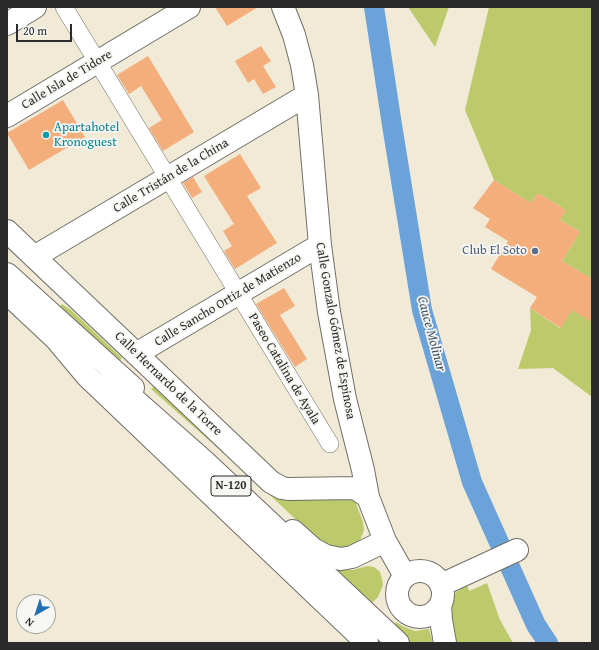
<!DOCTYPE html>
<meta charset="utf-8">
<style>
body{margin:0}
#map{position:relative;width:599px;height:650px;overflow:hidden;background:#f0ead6;font-family:"Gentium Book Plus",serif}
canvas{display:block}
.frame{position:absolute;inset:0;border:8px solid #2b2b2b;pointer-events:none}
.north{position:absolute;left:16px;top:594px;width:40px;height:40px;box-sizing:border-box;background:#f6f6f2;border:1px solid #a5a5a2;border-radius:50%;rotate:219deg;font-size:11px;font-weight:700;line-height:16px;text-align:center;color:#2b2b2b}
.north::after{content:'';display:block;margin:auto;width:14px;height:18px;background:#1f6fb2;clip-path:polygon(50% 0,100% 100%,50% 72%,0 100%)}
.scale{position:absolute;left:16px;top:24px;width:56px;height:18px;box-sizing:border-box;border:2px solid #2b2b2b;border-top:0;padding-left:5px;font-size:12px;line-height:14px;white-space:nowrap;color:#2b2b2b;-webkit-text-stroke:3px #f6f6f2;paint-order:stroke}
</style>
<div id="map">
<canvas width="599" height="650"></canvas>
<div class="frame"></div>
<div class="north">N</div>
<div class="scale">20 m</div>
</div>
<script>
const ctx = document.querySelector('canvas').getContext('2d');
ctx.lineJoin = 'round';
function fillPath(path, color) { ctx.fillStyle = color; ctx.fill(path, 'evenodd'); }
const poly = rows => new Path2D(rows.map(r => 'M' + r).join(''));
function trace(path, color, width, dash) { ctx.strokeStyle = color; ctx.lineWidth = width; ctx.lineCap = dash ? 'butt' : 'round'; ctx.setLineDash(dash || []); ctx.stroke(path); }
function label(font, color, halo, rows, align = 'center') {
  ctx.font = font + ' "Gentium Book Plus",serif'; ctx.lineWidth = 3.5; ctx.setLineDash([]); ctx.textBaseline = 'middle'; ctx.strokeStyle = halo; ctx.fillStyle = color; for (const [text, x, y, turn = 0] of rows) {
    ctx.save(); ctx.translate(x, y); ctx.rotate((+turn || 0) * Math.PI / 180); ctx.textAlign = isNaN(turn) ? turn : align; if (halo) ctx.strokeText(text, 0, 0); ctx.fillText(text, 0, 0); ctx.restore();
  }
}
fillPath(poly([
 [408,7,449,7,435,47],
 [489,7,592,7,592,279,562,261,580,232,560,220,566,210,538,193,531,203,494,180,465,110],
 [62,304,71,310,122,358,119,361,59,307],
 [530,308,560,328,572,310,592,319,592,397,553,368,518,369,531,330],
 [157,383,267,488,349,495,355,501,363,522,364,530,360,540,354,547,344,552,321,543,256,482,151,389],
 [367,566,374,567,380,572,382,579,383,585,378,597,370,605,332,570,353,570],
 [487,583,500,620,513,643,455,643,450,607,452,600,455,593,467,585,469,591],
 [396,622,404,627,415,631,429,629,433,643,411,643,393,627]
]), '#bcca6c');
trace(poly([
 [374,7,392,125,422,310,472,482,536,625,548,643]
]), '#6ba2d9', 20);
fillPath(poly([
 [215,7,258,7,227,26],
 [261,46,271,61,263,66,276,87,263,94,254,79,248,83,235,61],
 [148,56,194,132,163,151,149,128,162,120,141,86,129,94,117,75],
 [63,100,85,137,29,170,7,133],
 [240,154,261,188,247,196,277,243,235,269,224,251,232,246,223,231,234,224,204,176],
 [193,177,202,192,192,198,183,183],
 [494,180,531,203,538,193,566,210,560,220,580,232,562,261,592,279,592,322,572,310,561,328,530,308,537,297,491,269,508,241,485,227,490,219,473,208],
 [284,288,295,306,280,315,307,359,295,367,256,304]
]), '#f3ae7b');
const pedestrian = poly([
 [64,7,330,444]
]);
const minor = poly([
 [283,7,294,35,302,65,307,95,320,245,329,312,345,399,363,470,368,497,385,541,405,576],
 [7,24,35,7],
 [7,116,189,7],
 [7,231,271,482,282,488,288,489,355,488,368,497],
 [34,257,307,95],
 [7,274,133,388],
 [136,354,320,245],
 [293,531,313,549,326,556,341,559,352,557,385,541],
 '397 594a23 23 0 1 1 46 0a23 23 0 1 1-46 0Z',
 [441,585,517,550],
 [440,605,441,620,445,643]
]);
const trunk = poly([
 [7,293,56,339,87,376,367,643],
 [111,379,205,462,398,643]
]);
trace(pedestrian, '#706e67', 18);
trace(minor, '#706e67', 24);
trace(trunk, '#706e67', 24);
trace(pedestrian, '#fff', 17);
trace(minor, '#fff', 22);
trace(trunk, '#fff', 22);
for (const [x, y, r, color] of [
 [46,135,4,"#0f9aa8"],
 [535,251,4,"#5c6f8a"]
]) { const dot = new Path2D(); dot.arc(x, y, r, 0, 2 * Math.PI); ctx.fillStyle = color; ctx.fill(dot); trace(dot, '#f6f6f2', 1.5); }
for (const [x, y, w] of [
 [231,486,40]
]) { const box = new Path2D(); box.roundRect(x - w / 2, y - 10, w, 20, 3); ctx.fillStyle = '#f6f6f2'; ctx.fill(box); trace(box, '#2b2b2b', 1); }
label('bold 12px', '#2b2b2b', null, [
 ["N-120",231,486]
]);
label('13px', '#2b2b2b', '#f6f6f2', [
 ["Calle Isla de Tidore",67,80,-31],
 ["Calle Tristán de la China",171,176,-31],
 ["Calle Sancho Ortiz de Matienzo",228,300,-31],
 ["Calle Gonzalo Gómez de Espinosa",335,331,80],
 ["Paseo Catalina de Ayala",284,369,59],
 ["Calle Hernardo de la Torre",168,384,44]
]);
label('13px', '#0d838f', '#f6f6f2', [
 ["Apartahotel",54,128],
 ["Kronoguest",54,143]
], 'left');
label('13px', '#4e5e75', '#f6f6f2', [
 ["Club El Soto",527,251]
], 'right');
label('italic 14px', '#415568', '#f6f6f2', [
 ["Cauce Molinar",431,334,75]
]);
</script>
